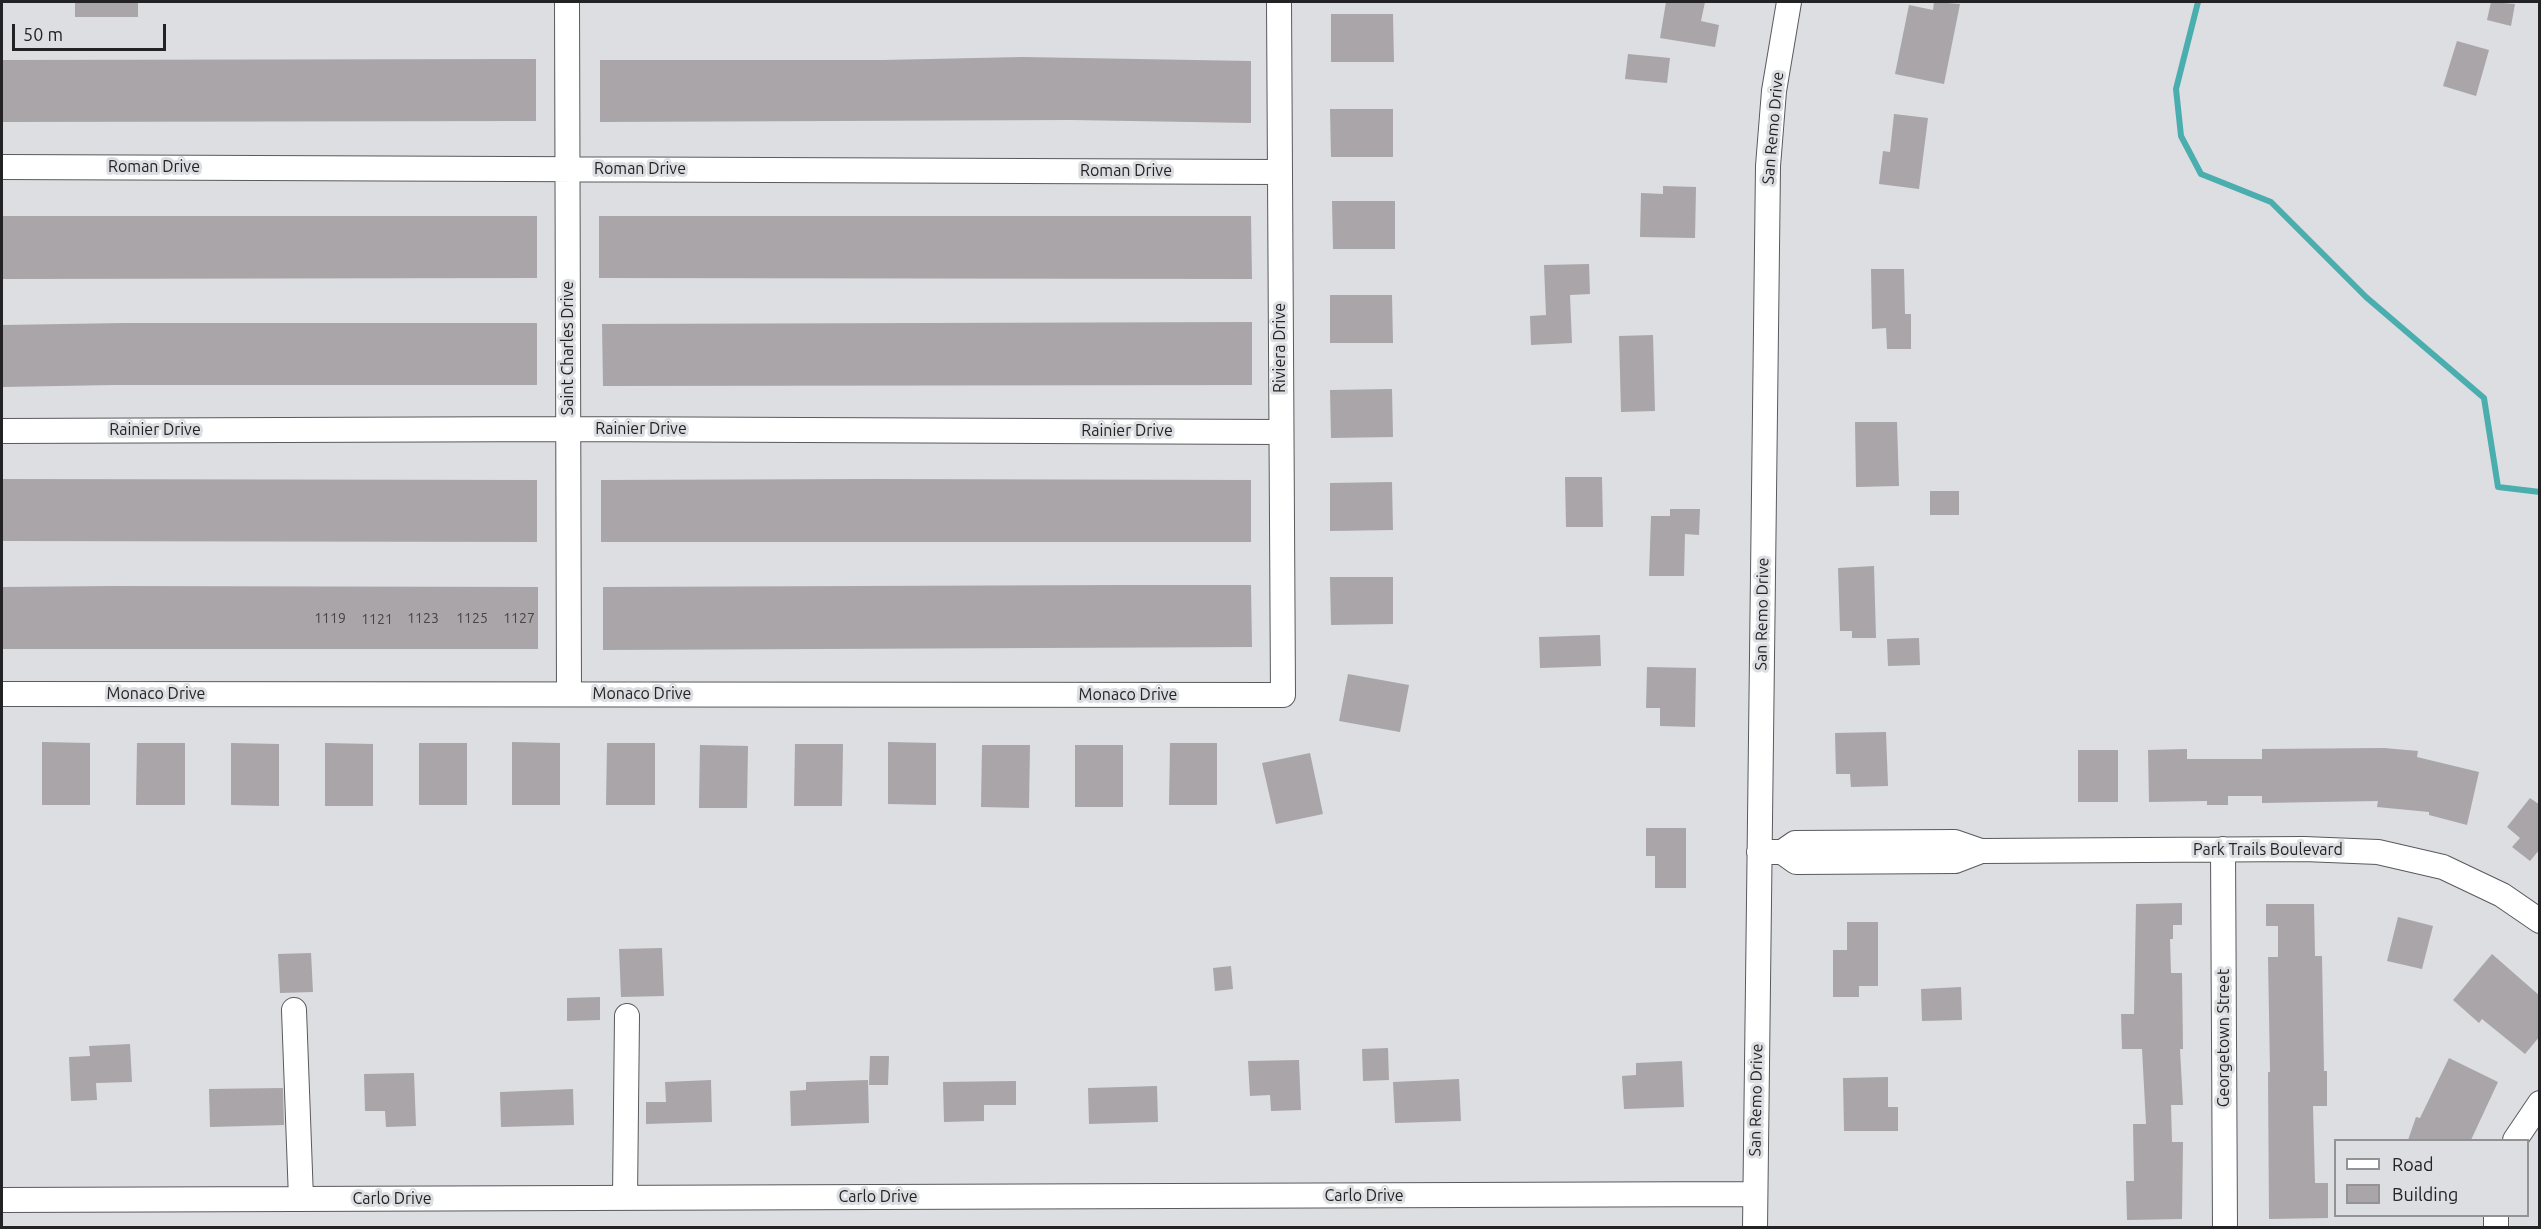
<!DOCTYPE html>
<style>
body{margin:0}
#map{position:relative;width:2541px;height:1229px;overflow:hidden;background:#dddee2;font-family:Ubuntu,sans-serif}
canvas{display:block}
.frame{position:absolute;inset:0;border:3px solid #232325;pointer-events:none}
.legend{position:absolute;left:2334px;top:1139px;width:195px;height:78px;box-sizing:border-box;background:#dddee2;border:2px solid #939396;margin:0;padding:8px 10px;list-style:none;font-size:18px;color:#232325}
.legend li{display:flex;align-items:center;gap:12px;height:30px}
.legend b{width:30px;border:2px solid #939396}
.scale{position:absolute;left:12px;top:24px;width:154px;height:27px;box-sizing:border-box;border:3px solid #232325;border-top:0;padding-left:8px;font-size:18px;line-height:21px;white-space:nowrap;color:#232325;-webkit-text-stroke:4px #dddee2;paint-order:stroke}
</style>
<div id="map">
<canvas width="2541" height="1229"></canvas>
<div class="frame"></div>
<ul class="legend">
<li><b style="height:8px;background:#fff"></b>Road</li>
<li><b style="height:16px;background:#a9a5a8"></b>Building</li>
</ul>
<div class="scale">50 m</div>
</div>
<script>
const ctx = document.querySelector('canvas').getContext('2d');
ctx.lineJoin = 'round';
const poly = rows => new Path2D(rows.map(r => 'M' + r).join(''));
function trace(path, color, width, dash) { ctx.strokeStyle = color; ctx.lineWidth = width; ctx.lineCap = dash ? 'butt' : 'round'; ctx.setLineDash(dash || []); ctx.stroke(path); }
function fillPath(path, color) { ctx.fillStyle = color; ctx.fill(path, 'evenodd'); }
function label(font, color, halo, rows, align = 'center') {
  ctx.font = font + ' Ubuntu,sans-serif'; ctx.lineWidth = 6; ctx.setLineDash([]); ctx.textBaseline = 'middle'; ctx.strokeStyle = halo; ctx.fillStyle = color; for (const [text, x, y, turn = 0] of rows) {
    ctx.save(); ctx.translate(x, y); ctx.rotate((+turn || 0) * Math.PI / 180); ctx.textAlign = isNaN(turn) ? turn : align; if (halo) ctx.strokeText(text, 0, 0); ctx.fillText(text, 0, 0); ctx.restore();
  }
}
trace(poly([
 [2198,2,2176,89,2181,136,2201,174,2271,202,2366,297,2484,398,2498,487,2540,492]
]), '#4aadae', 6);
fillPath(poly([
 [75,2,138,2,138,17,75,17],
 [1666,2,1705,2,1701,21,1719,25,1715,47,1660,38],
 [1934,2,1960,4,1944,84,1895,74,1909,5,1933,10],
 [2491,2,2515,4,2511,26,2487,20],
 [1331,14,1393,14,1394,62,1331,62],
 [2457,41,2489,50,2476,96,2443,86],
 [1628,54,1670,58,1667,83,1625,79],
 [1023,57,1251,61,1251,123,1071,120,600,122,600,60,883,60],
 [536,59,536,121,2,122,2,60],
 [1330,109,1393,109,1393,157,1331,157],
 [1894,114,1928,118,1919,189,1879,184,1883,151,1890,152],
 [1663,186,1696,187,1695,238,1640,237,1641,193,1663,194],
 [1332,201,1395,201,1395,249,1333,249],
 [2,216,537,216,537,278,2,279],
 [599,216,1251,216,1252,279,599,278],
 [1589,264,1590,294,1570,295,1572,343,1531,345,1530,316,1546,315,1544,265],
 [1871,269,1904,269,1905,314,1911,314,1911,349,1887,349,1886,328,1872,329],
 [1330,295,1392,295,1393,343,1330,343],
 [1252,322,1252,385,603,386,602,324],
 [125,323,537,323,537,385,114,385,2,387,2,325],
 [1653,335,1655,411,1621,412,1619,336],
 [1392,389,1393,437,1331,438,1330,390],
 [1855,422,1897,422,1899,486,1856,487],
 [1565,477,1602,477,1603,527,1566,527],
 [2,479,537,480,537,542,2,541],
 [874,479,1251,480,1251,542,601,542,601,480],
 [1392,482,1393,530,1330,531,1330,483],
 [1930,491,1959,491,1959,515,1930,515],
 [1670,509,1700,509,1699,535,1685,534,1684,576,1649,576,1651,516,1670,516],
 [1874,566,1876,638,1852,638,1852,631,1840,631,1838,568],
 [1330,577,1393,577,1393,624,1331,625],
 [1118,585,1251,585,1252,647,603,650,603,587],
 [114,586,538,587,538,649,2,649,2,587],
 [1600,635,1601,666,1540,668,1539,637],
 [1919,638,1920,665,1888,666,1887,639],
 [1647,667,1696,668,1695,727,1660,726,1660,708,1646,708],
 [1348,674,1409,685,1400,732,1339,721],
 [1886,732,1888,786,1851,787,1850,774,1836,774,1835,733],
 [42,742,90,743,90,805,42,805],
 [512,742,560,743,560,805,512,805],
 [888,742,936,743,936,805,888,804],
 [137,743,185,743,185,805,136,805],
 [231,743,279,744,279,806,231,805],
 [325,743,373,744,373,806,325,806],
 [419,743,467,743,467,805,419,805],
 [607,743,655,743,655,805,606,805],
 [1170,743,1217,743,1217,805,1169,805],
 [795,744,843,744,842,806,794,806],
 [700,745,748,746,747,808,699,808],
 [982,745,1030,745,1029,808,981,807],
 [1075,745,1123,745,1123,807,1075,807],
 [2384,748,2418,751,2417,757,2479,772,2467,825,2429,815,2429,812,2377,807,2378,801,2262,803,2262,796,2228,796,2228,805,2207,805,2207,801,2149,802,2148,750,2187,749,2187,759,2262,759,2262,749],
 [2078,750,2118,750,2118,802,2078,802],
 [1310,753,1323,814,1276,824,1262,763],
 [2530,798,2540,805,2540,849,2530,861,2512,847,2520,838,2507,827],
 [1646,828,1686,828,1686,888,1655,888,1655,856,1646,856],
 [2182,903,2182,925,2173,925,2173,939,2170,939,2171,973,2182,973,2183,1049,2180,1049,2183,1105,2171,1105,2172,1142,2183,1142,2182,1219,2127,1220,2126,1181,2134,1181,2133,1124,2146,1124,2142,1049,2122,1049,2121,1014,2134,1014,2136,904],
 [2266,904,2314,904,2315,956,2322,956,2324,1071,2327,1071,2327,1106,2313,1106,2315,1183,2328,1183,2328,1218,2269,1219,2268,1072,2270,1072,2268,957,2278,957,2278,926,2266,926],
 [2398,917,2433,926,2422,969,2387,961],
 [1847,922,1878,922,1878,986,1859,986,1859,997,1833,997,1833,950,1847,950],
 [662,948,664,996,621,997,619,949],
 [311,953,313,992,280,993,278,954],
 [2492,954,2540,996,2540,1036,2525,1054,2482,1019,2479,1023,2453,1000],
 [1231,966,1233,989,1215,991,1213,968],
 [1961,987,1962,1020,1922,1021,1921,989],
 [600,997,600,1020,567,1021,567,998],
 [130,1044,132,1082,96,1083,97,1100,71,1101,69,1057,90,1056,89,1046],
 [1388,1048,1389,1080,1363,1081,1362,1049],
 [870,1056,889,1056,888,1085,869,1085],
 [2449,1058,2498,1082,2471,1140,2408,1140,2416,1117,2420,1118],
 [1299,1060,1301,1110,1271,1111,1270,1095,1250,1096,1248,1061],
 [1682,1061,1684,1107,1624,1109,1622,1076,1636,1075,1636,1063],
 [414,1073,416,1126,386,1127,385,1111,365,1111,364,1074],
 [1888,1077,1888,1107,1898,1107,1898,1131,1844,1131,1843,1078],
 [1459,1079,1461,1121,1395,1123,1393,1082],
 [711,1080,712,1122,646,1124,646,1102,666,1102,665,1082],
 [868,1080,869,1123,791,1126,790,1091,806,1090,806,1082],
 [1016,1081,1016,1105,984,1105,984,1121,944,1122,943,1082],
 [1157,1086,1158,1122,1089,1124,1088,1088],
 [283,1088,284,1125,210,1127,209,1089],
 [573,1089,574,1125,501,1127,500,1092]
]), '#a9a5a8');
const minor = poly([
 [567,2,569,694],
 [2,167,1279,172],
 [2,431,568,429,1280,432],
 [2,694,1283,695,1279,2],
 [2223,849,2225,1228],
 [1759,852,1782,852,1795,843,1955,842,1981,851,2304,849,2378,852,2443,867,2502,895,2540,921],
 [1782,852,1796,862,1955,861,1981,851],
 [294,1010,301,1199],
 [2515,1140,2540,1103],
 [625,1198,627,1016],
 [2,1200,1755,1194],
 [1755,1228,1768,166,1774,91,1789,2],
 [2496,1228,2496,1216]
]);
trace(minor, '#595a5e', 26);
trace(minor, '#fff', 24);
label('14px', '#444446', null, [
 ["1119",330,618],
 ["1123",423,618],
 ["1125",472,618],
 ["1127",519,618],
 ["1121",377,619]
]);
label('16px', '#232325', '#dddee2', [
 ["San Remo Drive",1773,128,-85],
 ["Roman Drive",154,167],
 ["Roman Drive",640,169],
 ["Roman Drive",1126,171],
 ["Saint Charles Drive",568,348,-90],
 ["Riviera Drive",1280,348,-90],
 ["Rainier Drive",641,429],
 ["Rainier Drive",155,430],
 ["Rainier Drive",1127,431],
 ["San Remo Drive",1762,614,-89],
 ["Monaco Drive",156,694],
 ["Monaco Drive",642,694],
 ["Monaco Drive",1128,695],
 ["Park Trails Boulevard",2268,850],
 ["Georgetown Street",2224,1038,-90],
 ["San Remo Drive",1756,1100,-89],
 ["Carlo Drive",1364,1196],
 ["Carlo Drive",878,1197],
 ["Carlo Drive",392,1199]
]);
</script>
